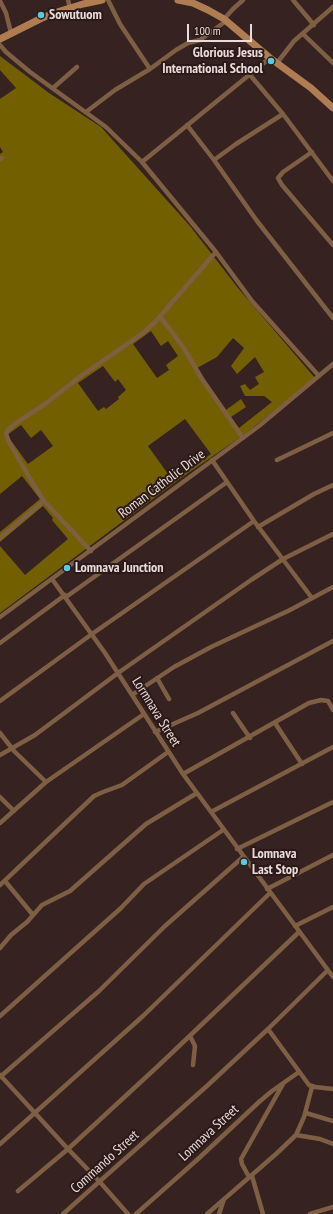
<!DOCTYPE html>
<style>
body{margin:0}
#map{position:relative;width:333px;height:1214px;overflow:hidden;background:#362220;font-family:"PT Sans Narrow",sans-serif}
canvas{display:block}
.scale{position:absolute;left:187px;top:24px;width:65px;height:18px;box-sizing:border-box;border:2px solid #e9dbda;border-top:0;padding-left:5px;font-size:12px;line-height:14px;white-space:nowrap;color:#e9dbda;-webkit-text-stroke:3px #2b1917;paint-order:stroke}
</style>
<div id="map">
<canvas width="333" height="1214"></canvas>
<div class="scale">100 m</div>
</div>
<script>
const ctx = document.querySelector('canvas').getContext('2d');
ctx.lineJoin = 'round';
function fillPath(path, color) { ctx.fillStyle = color; ctx.fill(path, 'evenodd'); }
const poly = rows => new Path2D(rows.map(r => 'M' + r).join(''));
function trace(path, color, width, dash) { ctx.strokeStyle = color; ctx.lineWidth = width; ctx.lineCap = dash ? 'butt' : 'round'; ctx.setLineDash(dash || []); ctx.stroke(path); }
function label(font, color, halo, rows, align = 'center') {
  ctx.font = font + ' "PT Sans Narrow",sans-serif'; ctx.lineWidth = 4; ctx.setLineDash([]); ctx.textBaseline = 'middle'; ctx.strokeStyle = halo; ctx.fillStyle = color; for (const [text, x, y, turn = 0] of rows) {
    ctx.save(); ctx.translate(x, y); ctx.rotate((+turn || 0) * Math.PI / 180); ctx.textAlign = isNaN(turn) ? turn : align; if (halo) ctx.strokeText(text, 0, 0); ctx.fillText(text, 0, 0); ctx.restore();
  }
}
fillPath(poly([
 [0,56,49,93,101,127,190,226,238,288,315,378,245,434,181,478,0,613,0,546,25,575,68,539,52,520,53,518,43,506,0,542,0,532,40,499,22,476,0,494,0,154,3,152,0,147,0,99,16,88,0,70],
 [151,331,161,346,168,341,178,356,166,365,169,370,157,378,133,344],
 [233,338,244,348,231,366,237,374,255,357,264,372,255,377,259,384,250,390,245,384,240,386,245,396,264,396,272,402,239,428,231,417,246,407,241,399,226,410,197,368,217,357],
 [103,366,115,382,118,379,126,390,118,397,119,399,106,409,104,407,98,411,78,383],
 [185,419,211,454,173,481,148,446],
 [21,425,31,438,41,430,53,446,28,464,7,435]
]), '#726000');
trace(poly([
 [68,0,70,8],
 [108,0,120,24,150,69],
 [293,0,314,25],
 [0,1,6,13,11,33],
 [224,19,233,9,243,0],
 [303,34,333,63],
 [0,45,6,52,30,72,106,127,142,162,216,252,252,301,319,376],
 [277,63,294,41,333,7],
 [250,75,283,114,333,181],
 [53,88,77,67],
 [86,112,115,90,150,69,176,50,188,43,200,40,226,21],
 [187,125,214,160,257,221,333,318],
 [312,152,283,172,278,178,282,185,333,245],
 [0,159,2,158],
 [214,160,236,144,283,114],
 [142,162,270,58],
 [160,317,169,328,185,350,202,379,243,438],
 [212,460,254,521,312,598],
 [277,460,333,433],
 [258,527,314,494,333,485],
 [0,538,44,501],
 [91,551,44,501,32,482,9,442,6,434,8,430,16,423,45,404,81,376,143,333,155,322,216,252],
 [52,579,105,653,183,774,333,977],
 [66,597,227,482],
 [0,617,259,426,333,364],
 [0,643,65,595],
 [157,678,169,699],
 [132,695,174,667,211,647,290,610,333,587],
 [0,701,92,634,254,521],
 [233,713,250,738],
 [275,723,302,764],
 [155,732,198,713,333,641],
 [0,733,14,751,46,782],
 [0,755,35,735,118,673,251,580,283,559,333,534],
 [183,774,309,703,321,700,328,701,333,710],
 [0,797,14,811],
 [211,812,333,747],
 [0,823,46,782,144,714],
 [237,849,333,802],
 [5,881,33,915],
 [0,885,94,796,103,792,122,785,168,752],
 [267,889,333,855],
 [295,926,333,907],
 [0,948,11,935,27,922,42,905,70,891,146,824,197,793],
 [0,1016,121,908,144,884,223,830],
 [268,1029,309,1085,315,1087,333,1089],
 [190,1036,195,1046,193,1065],
 [0,1075,68,1149,99,1181,128,1214],
 [0,1077,99,991,165,926,243,857],
 [306,1113,333,1121],
 [296,1135,320,1139,333,1144],
 [0,1144,143,1016,270,893],
 [252,1176,263,1214],
 [249,1177,242,1164,241,1159,283,1084],
 [18,1191,68,1149,157,1067,299,932],
 [63,1214,208,1085,268,1029,327,971],
 [136,1214,198,1159,259,1102,272,1091,299,1072],
 [207,1214,276,1154,296,1135,304,1117,312,1087],
 [219,1214,224,1199],
 [310,1214,333,1207]
]), '#7e5f44', 4.5);
trace(poly([
 [178,0,193,3,208,10,224,19,270,58,311,88,333,108],
 [0,39,42,18,57,12,83,4,102,0]
]), '#af7d51', 7);
for (const [x, y, r, color] of [
 [41,15,4,"#55cae0"],
 [271,61,4,"#55cae0"],
 [67,568,4,"#55cae0"],
 [244,862,4,"#55cae0"]
]) { const dot = new Path2D(); dot.arc(x, y, r, 0, 2 * Math.PI); ctx.fillStyle = color; ctx.fill(dot); trace(dot, '#2b1917', 1.5); }
label('bold 14px', '#e9dbda', '#2b1917', [
 ["Sowutuom",49,15],
 ["Glorious Jesus",263,53,"right"],
 ["International School",263,69,"right"],
 ["Lomnava Junction",75,568],
 ["Lomnava",252,854],
 ["Last Stop",252,870]
], 'left');
label('14px', '#e9dbda', '#2b1917', [
 ["Roman Catholic Drive",162,484,-37],
 ["Lormnava Street",156,712,58],
 ["Lomnava Street",209,1133,-43],
 ["Commando Street",105,1162,-42]
]);
</script>
